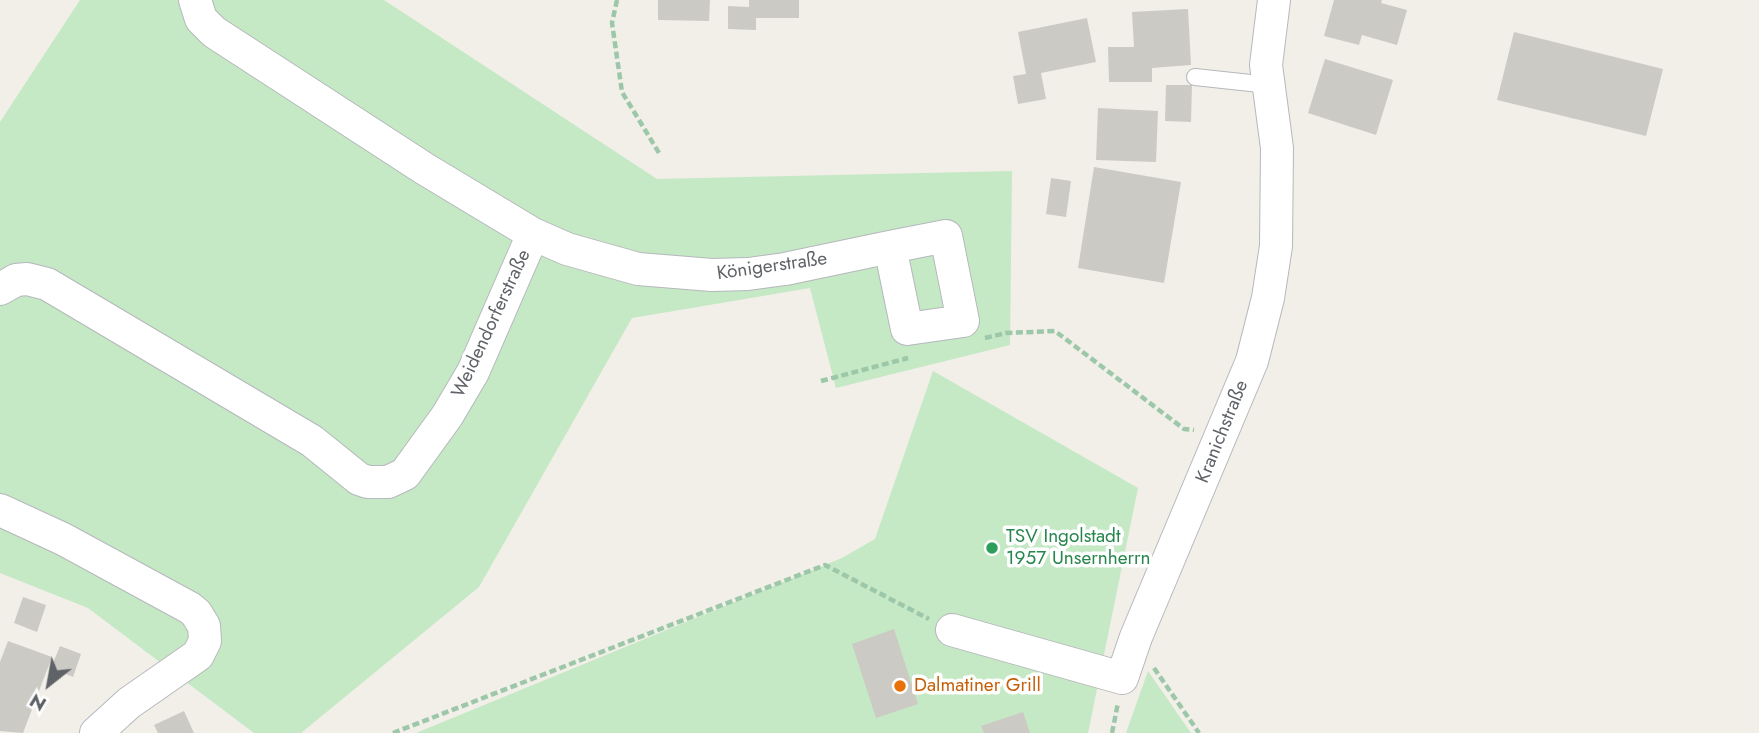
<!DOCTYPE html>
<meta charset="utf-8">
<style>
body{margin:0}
#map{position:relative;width:1759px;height:733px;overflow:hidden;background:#f1efe8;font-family:Jost,sans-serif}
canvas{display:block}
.north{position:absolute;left:14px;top:649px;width:70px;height:70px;-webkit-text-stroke:5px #fff;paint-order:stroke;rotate:211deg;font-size:19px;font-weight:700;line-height:28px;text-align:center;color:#5f6368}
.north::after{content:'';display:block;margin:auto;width:24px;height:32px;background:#5f6368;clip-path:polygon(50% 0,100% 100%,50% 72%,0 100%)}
</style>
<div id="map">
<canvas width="1759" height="733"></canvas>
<div class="north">N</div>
</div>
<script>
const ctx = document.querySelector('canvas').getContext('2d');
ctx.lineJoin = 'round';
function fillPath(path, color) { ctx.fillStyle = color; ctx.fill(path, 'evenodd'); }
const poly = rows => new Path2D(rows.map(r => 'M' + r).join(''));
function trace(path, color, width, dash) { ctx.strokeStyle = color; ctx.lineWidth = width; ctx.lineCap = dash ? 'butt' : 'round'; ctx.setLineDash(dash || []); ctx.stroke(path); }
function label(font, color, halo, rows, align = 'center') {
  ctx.font = font + ' Jost,sans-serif'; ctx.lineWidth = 7; ctx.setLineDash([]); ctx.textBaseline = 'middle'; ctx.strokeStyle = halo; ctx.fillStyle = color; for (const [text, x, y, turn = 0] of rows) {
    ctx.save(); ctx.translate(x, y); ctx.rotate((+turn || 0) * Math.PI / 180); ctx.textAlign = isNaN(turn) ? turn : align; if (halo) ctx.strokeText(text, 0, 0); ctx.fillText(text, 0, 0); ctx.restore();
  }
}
fillPath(poly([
 [80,0,384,0,657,179,1012,171,1010,345,836,388,810,288,632,318,479,587,301,733,254,733,88,608,0,573,0,122],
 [933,371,1138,488,1088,733,416,733,842,558,875,539],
 [1148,671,1191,733,1126,733]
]), '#c5e8c5');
fillPath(poly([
 [658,0,710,0,709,21,658,20],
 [749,0,799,0,799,18,756,18,756,30,728,29,728,6,749,7],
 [1334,0,1382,0,1381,3,1407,10,1397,45,1362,35,1359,45,1324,36],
 [1188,9,1191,65,1152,68,1152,82,1109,82,1108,47,1134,47,1132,12],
 [1087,18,1096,62,1041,73,1046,99,1018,104,1013,76,1026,74,1018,32],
 [1514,32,1663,69,1646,136,1497,100],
 [1325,59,1393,80,1376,135,1308,113],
 [1166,85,1192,85,1191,122,1165,121],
 [1098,108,1158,111,1156,162,1096,160],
 [1094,167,1181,182,1164,283,1078,268],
 [1051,178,1071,181,1066,217,1046,214],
 [23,597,46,605,37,632,14,623],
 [894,629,918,704,876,718,852,644],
 [8,641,52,657,23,733,0,731,0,662],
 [60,646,81,654,73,677,51,668],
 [184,711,194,733,158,733,154,725],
 [1023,712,1030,733,984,733,981,726]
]), '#cccac5');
const service = poly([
 [1195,77,1269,85]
]);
const minor = poly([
 [533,234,567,249,638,269,712,275,748,274,785,269,890,247],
 [946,236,963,321,907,329,890,247,946,236],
 [0,289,16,280,27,279,47,284,312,441,359,479,368,482,388,482,405,474,447,416,473,372,533,234,425,169,214,32,201,19,195,0],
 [0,510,63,539,190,608,196,613,204,626,205,641,198,655,129,703,96,733],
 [952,630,1122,678,1136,637,1252,361,1268,298,1276,246,1277,148,1266,65,1274,0]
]);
trace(service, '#b5b8bc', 18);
trace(minor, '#b5b8bc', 34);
trace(poly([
 [617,0,612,23,622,92,659,153],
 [985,338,1006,333,1055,331,1184,429,1194,430],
 [821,381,908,358],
 [1154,668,1199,733],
 [393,733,825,565,929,619],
 [1112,733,1118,703]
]), '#9cc7a9', 4.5, [7, 3.5]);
trace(service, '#fff', 16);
trace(minor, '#fff', 32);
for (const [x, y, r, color] of [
 [992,548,7,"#2e9e5b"],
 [900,686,7,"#e8710a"]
]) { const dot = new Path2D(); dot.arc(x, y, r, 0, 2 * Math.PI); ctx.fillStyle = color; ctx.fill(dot); trace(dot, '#fff', 2.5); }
label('19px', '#5f6368', '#fff', [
 ["Königerstraße",772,267,-8],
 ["Weidendorferstraße",492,324,-65],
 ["Kranichstraße",1223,432,-68]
]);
label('19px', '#27864d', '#fff', [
 ["TSV Ingolstadt",1006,537],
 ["1957 Unsernherrn",1006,559]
], 'left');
label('19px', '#c56008', '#fff', [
 ["Dalmatiner Grill",914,686]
], 'left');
</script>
